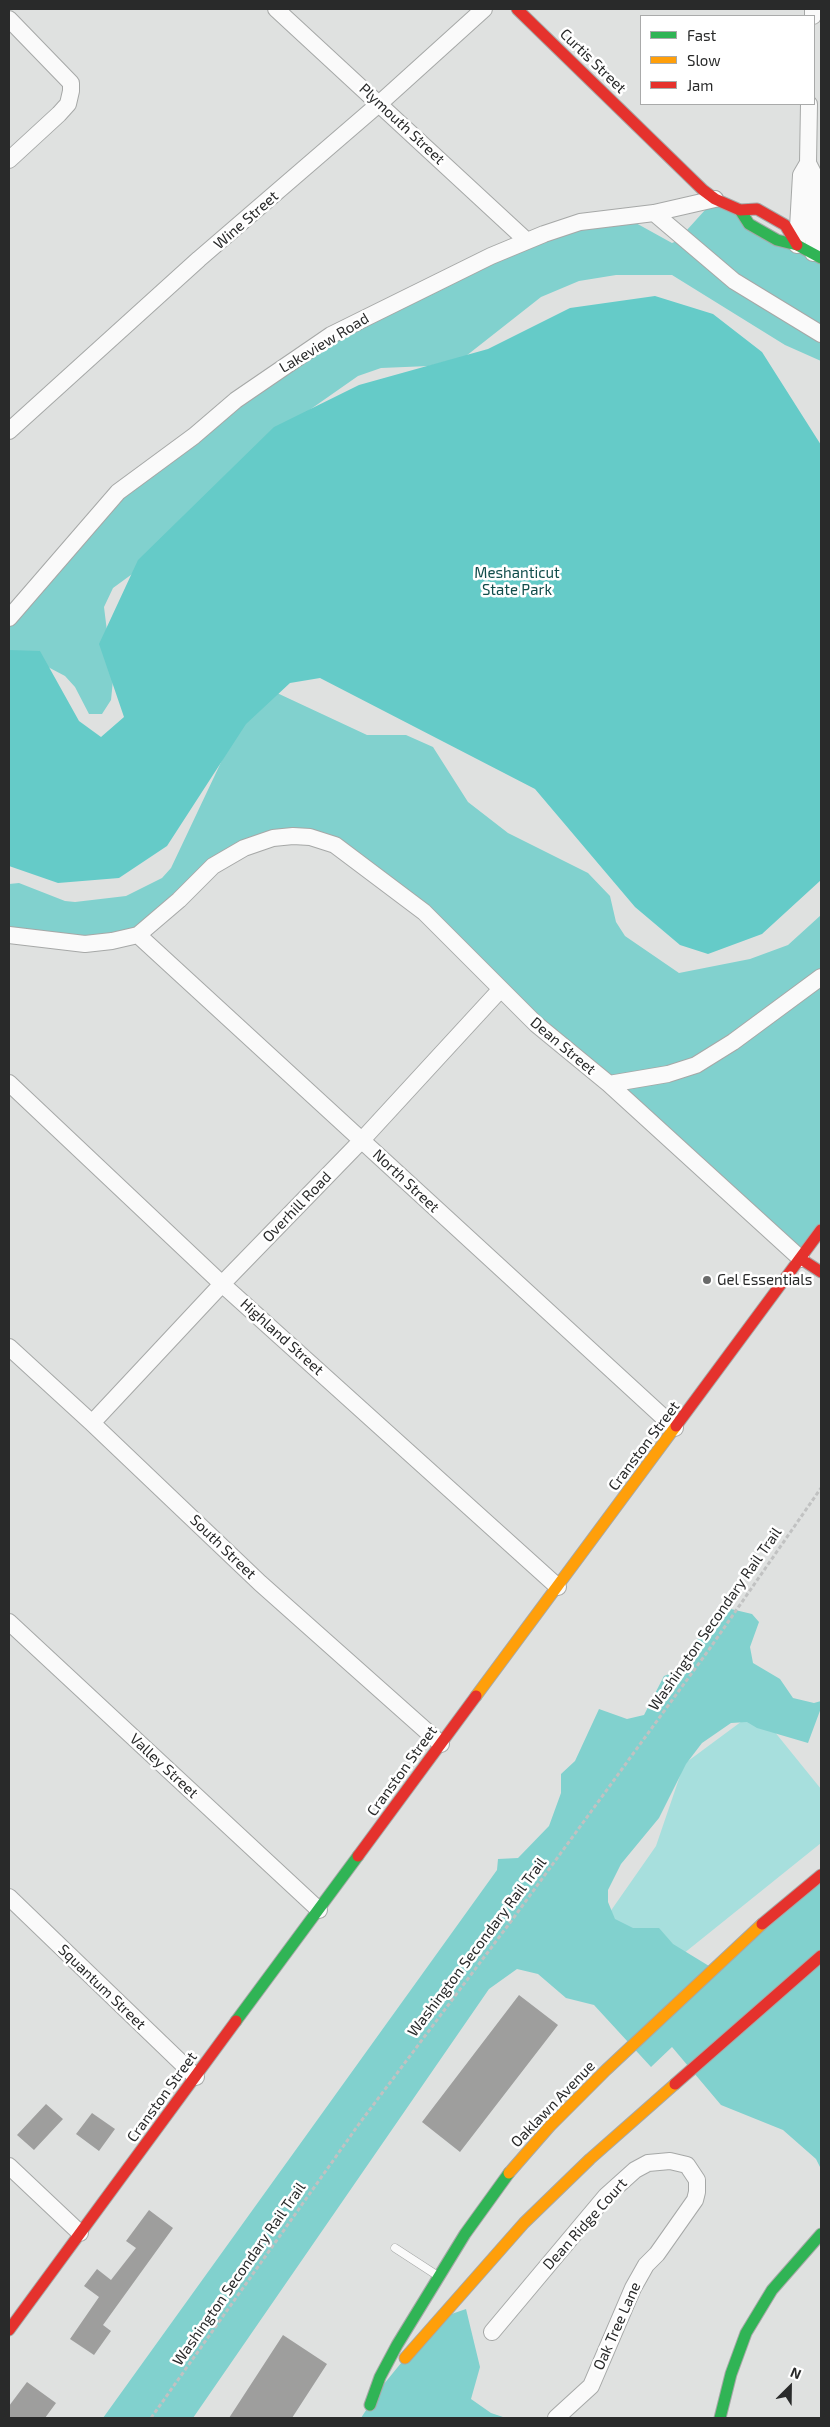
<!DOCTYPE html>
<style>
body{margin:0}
#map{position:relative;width:830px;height:2427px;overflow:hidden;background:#dfe1e0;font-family:"Exo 2",sans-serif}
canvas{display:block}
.frame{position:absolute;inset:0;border:10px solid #292a2a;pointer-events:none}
.legend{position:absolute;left:640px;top:15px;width:175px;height:90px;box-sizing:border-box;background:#fff;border:1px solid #a9aaaa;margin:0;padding:6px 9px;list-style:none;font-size:15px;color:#292a2a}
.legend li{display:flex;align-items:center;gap:10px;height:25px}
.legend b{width:25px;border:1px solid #a9aaaa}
.north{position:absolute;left:765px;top:2362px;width:50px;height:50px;-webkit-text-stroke:4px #fff;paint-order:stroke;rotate:23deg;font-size:14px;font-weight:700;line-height:20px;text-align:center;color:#292a2a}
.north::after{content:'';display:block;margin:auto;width:18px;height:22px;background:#292a2a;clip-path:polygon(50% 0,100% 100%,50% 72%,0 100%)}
</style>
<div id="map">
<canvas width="830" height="2427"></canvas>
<div class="frame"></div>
<ul class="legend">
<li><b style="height:6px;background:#30b455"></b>Fast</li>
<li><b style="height:6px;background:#ff9f0a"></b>Slow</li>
<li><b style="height:6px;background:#e5322d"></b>Jam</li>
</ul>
<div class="north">N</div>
</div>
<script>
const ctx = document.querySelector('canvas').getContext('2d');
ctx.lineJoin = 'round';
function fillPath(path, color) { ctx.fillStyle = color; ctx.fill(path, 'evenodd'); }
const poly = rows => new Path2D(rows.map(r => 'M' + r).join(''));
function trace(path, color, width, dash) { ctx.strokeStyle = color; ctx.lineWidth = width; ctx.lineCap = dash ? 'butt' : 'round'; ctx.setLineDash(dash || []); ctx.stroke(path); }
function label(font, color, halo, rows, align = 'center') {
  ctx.font = font + ' "Exo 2",sans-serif'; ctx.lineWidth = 5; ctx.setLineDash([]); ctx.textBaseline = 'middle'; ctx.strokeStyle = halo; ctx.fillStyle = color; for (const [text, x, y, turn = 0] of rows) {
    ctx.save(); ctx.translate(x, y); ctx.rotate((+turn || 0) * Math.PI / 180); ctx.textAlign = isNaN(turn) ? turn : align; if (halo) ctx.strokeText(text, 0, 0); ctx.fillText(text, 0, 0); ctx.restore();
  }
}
fillPath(poly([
 [757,1710,821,1789,821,1843,632,1995,580,1955,656,1846,684,1764]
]), '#a7dfdd');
fillPath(poly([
 [715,199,821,261,821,361,785,345,672,275,616,275,579,281,541,297,466,356,429,366,381,368,358,376,268,439,161,553,113,588,104,607,113,680,111,700,102,714,89,714,75,687,65,676,29,657,9,653,9,619,118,490,342,328,556,230,634,222,672,243,677,241],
 [277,693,367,735,406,735,433,747,468,802,508,833,588,873,610,896,616,922,625,936,679,973,750,959,788,945,821,915,821,1232,806,1252,633,1105,425,910,306,836,228,855,146,928,113,939,9,933,9,884,19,883,65,901,75,902,126,896,162,878,171,868,241,720],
 [731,1609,752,1614,759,1622,750,1647,753,1663,780,1679,793,1698,814,1703,821,1701,821,1708,808,1743,757,1728,747,1722,731,1723,702,1743,686,1764,659,1818,621,1864,608,1890,608,1902,615,1919,633,1928,659,1928,673,1944,709,1966,821,1877,821,2169,816,2159,783,2130,721,2105,672,2047,651,2067,594,2005,566,1998,538,1974,517,1969,489,1989,193,2418,103,2418,497,1870,498,1859,518,1858,549,1826,561,1793,561,1774,575,1761,599,1709,627,1719,644,1715,664,1676,680,1670,702,1631],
 [466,2309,480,2367,471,2399,491,2413,506,2418,361,2418,379,2390,433,2324,440,2318]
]), '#81d1ce');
fillPath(poly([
 [655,296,713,314,762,352,821,445,821,880,762,934,708,954,680,945,635,907,535,789,320,678,290,683,246,724,167,846,119,878,58,883,9,866,9,650,40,651,79,721,101,737,124,717,99,644,138,560,274,427,359,385,488,349,570,308]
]), '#65cbc8');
fillPath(poly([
 [519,1995,558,2025,460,2152,422,2122],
 [46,2104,63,2119,34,2150,17,2135],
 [92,2113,115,2129,99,2151,76,2134],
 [149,2210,173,2228,103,2325,111,2331,94,2355,70,2339,99,2297,84,2286,97,2269,111,2280,136,2248,126,2241],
 [283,2335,327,2364,292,2418,229,2418],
 [27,2382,56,2403,45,2418,9,2418,9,2406]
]), '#9e9e9d');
const lane = poly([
 [395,2248,435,2274]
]);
const street = poly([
 [276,9,527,241],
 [813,16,813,9],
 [9,19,71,83,71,91,68,104,59,114,9,160],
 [808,163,815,177,813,253],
 [654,213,734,281,821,334],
 [797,245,801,175,808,163,809,104],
 [9,431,199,259,380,103,484,9],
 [9,618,118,492,194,436,236,400,331,335,491,256,544,234,580,222,654,213,715,199],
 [9,935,85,944,112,941,138,935,179,900,213,866,244,848,273,838,293,836,310,837,335,845,424,912,536,1024,609,1084,801,1259],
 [138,935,675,1428],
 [9,1083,222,1284,558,1587],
 [609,1084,668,1074,696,1065,733,1042,821,977],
 [9,1347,92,1423,260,1583,441,1744],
 [92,1423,222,1284,362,1140,500,990],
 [9,1622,319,1910],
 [9,1897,196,2077],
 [9,2166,80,2233],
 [492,2332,606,2196,635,2170,648,2163,670,2161,687,2165,697,2180,697,2192,695,2200,657,2254,646,2265,633,2288,591,2386,556,2418]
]);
const fast = poly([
 [740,210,749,224,777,240,797,245,821,258],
 [236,2021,358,1856],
 [370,2405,380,2377,397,2345,465,2234,509,2173],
 [720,2418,731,2374,746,2333,772,2290,821,2234]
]);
const slow = poly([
 [476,1696,676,1426],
 [509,2173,550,2126,606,2070,762,1924],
 [405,2358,524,2223,590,2159,675,2084]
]);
const jam = poly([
 [517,9,703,190,715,199,740,210,757,209,785,225,797,245],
 [801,1259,821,1272],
 [676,1426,821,1230],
 [358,1856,476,1696],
 [762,1924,821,1875],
 [675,2084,821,1956],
 [9,2330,236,2021]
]);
trace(lane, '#a6a8a7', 9);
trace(street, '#a6a8a7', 18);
trace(fast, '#a6a8a7', 13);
trace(slow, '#a6a8a7', 13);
trace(jam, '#a6a8a7', 13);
trace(poly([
 [151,2418,359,2124,512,1920,708,1651,821,1488]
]), '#c1c2c2', 3, [4, 2.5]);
trace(lane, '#fafafa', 8);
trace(street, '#fafafa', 16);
trace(fast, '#30b455', 11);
trace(slow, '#ff9f0a', 11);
trace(jam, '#e5322d', 11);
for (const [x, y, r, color] of [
 [707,1280,5,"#696a6a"]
]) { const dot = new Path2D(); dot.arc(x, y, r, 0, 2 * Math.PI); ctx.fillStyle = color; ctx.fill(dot); trace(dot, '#fff', 2); }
label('15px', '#292a2a', '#fff', [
 ["Curtis Street",593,61,44],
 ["Plymouth Street",402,124,43],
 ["Wine Street",246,220,-41],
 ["Lakeview Road",324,343,-31],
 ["Dean Street",563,1046,40],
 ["North Street",406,1181,43],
 ["Overhill Road",297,1207,-46],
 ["Highland Street",282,1337,42],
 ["Cranston Street",644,1446,-53],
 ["South Street",223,1547,44],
 ["Washington Secondary Rail Trail",715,1619,-55],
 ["Valley Street",164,1766,43],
 ["Cranston Street",402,1771,-54],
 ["Washington Secondary Rail Trail",477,1947,-53],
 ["Squantum Street",102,1987,44],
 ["Cranston Street",162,2097,-54],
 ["Oaklawn Avenue",553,2104,-46],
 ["Dean Ridge Court",585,2224,-48],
 ["Washington Secondary Rail Trail",239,2274,-55],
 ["Oak Tree Lane",617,2326,-66]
]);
label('15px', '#114d4b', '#fff', [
 ["Meshanticut",517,573],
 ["State Park",517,590]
]);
label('15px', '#292a2a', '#fff', [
 ["Gel Essentials",717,1280]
], 'left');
</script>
